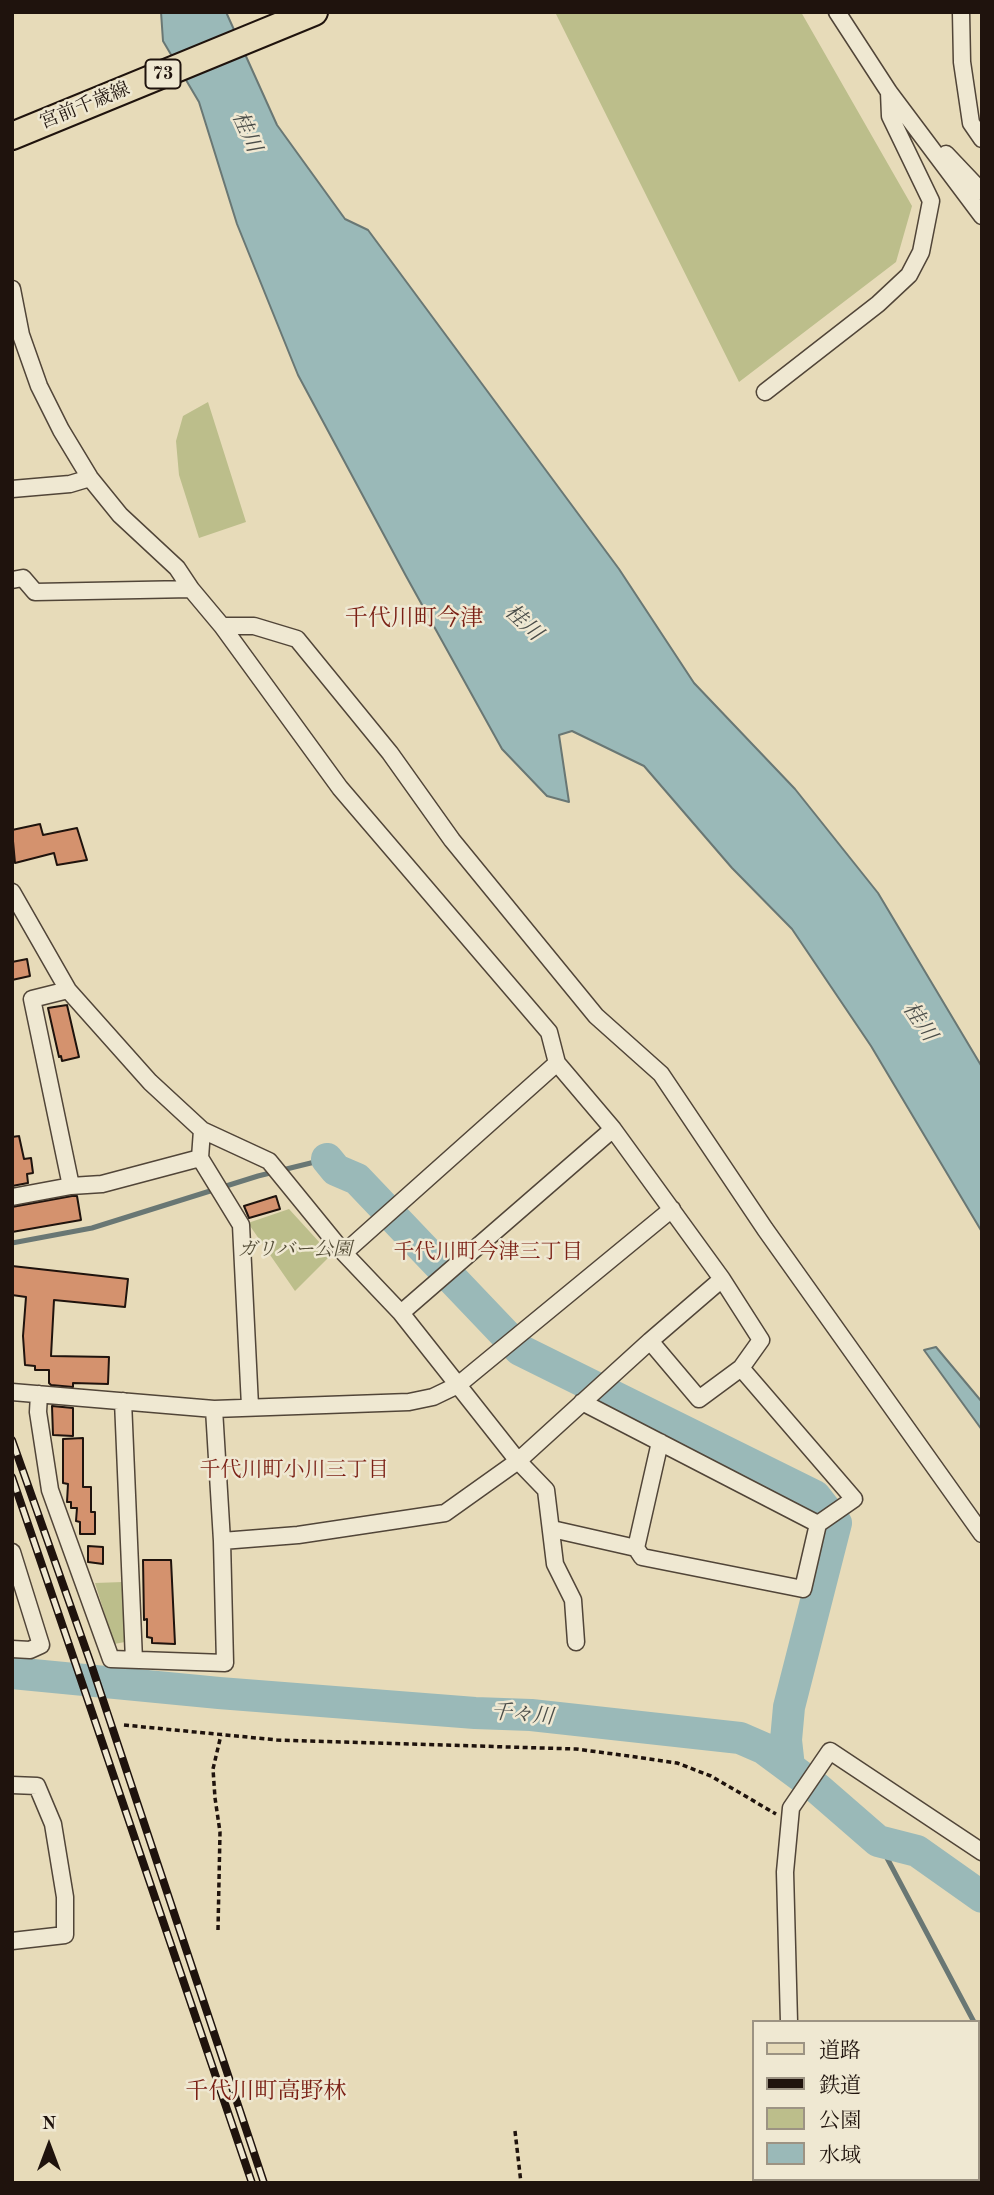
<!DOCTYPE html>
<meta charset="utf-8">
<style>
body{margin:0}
#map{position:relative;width:994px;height:2195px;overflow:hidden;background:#e7dbb9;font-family:"Old Standard TT","Noto Serif JP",serif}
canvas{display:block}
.frame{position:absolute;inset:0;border:14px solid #1f130d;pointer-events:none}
.legend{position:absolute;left:752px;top:2020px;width:228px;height:161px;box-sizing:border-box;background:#efe8d2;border:2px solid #9c9383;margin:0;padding:9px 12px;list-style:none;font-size:21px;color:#1f130d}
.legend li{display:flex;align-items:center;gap:14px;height:35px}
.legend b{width:35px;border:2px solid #9c9383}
.north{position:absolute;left:14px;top:2111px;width:70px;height:70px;-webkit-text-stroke:5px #efe8d2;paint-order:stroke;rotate:0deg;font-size:19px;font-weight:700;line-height:28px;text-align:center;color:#1f130d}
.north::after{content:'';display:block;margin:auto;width:24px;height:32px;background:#1f130d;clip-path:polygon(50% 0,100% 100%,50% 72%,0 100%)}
</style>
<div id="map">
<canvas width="994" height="2195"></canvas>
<div class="frame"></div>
<ul class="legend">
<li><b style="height:9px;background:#e7dbb9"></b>道路</li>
<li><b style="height:9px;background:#1f130d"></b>鉄道</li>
<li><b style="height:19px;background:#bcbe8b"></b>公園</li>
<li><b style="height:19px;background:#9ab9b8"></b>水域</li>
</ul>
<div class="north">N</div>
</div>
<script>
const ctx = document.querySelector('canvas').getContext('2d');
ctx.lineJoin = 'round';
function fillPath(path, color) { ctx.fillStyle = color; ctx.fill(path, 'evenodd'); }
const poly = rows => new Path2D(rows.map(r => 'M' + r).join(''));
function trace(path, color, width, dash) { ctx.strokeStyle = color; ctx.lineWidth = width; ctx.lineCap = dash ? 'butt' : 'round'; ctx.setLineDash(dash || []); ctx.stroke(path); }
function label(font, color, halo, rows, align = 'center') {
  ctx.font = font + ' "Old Standard TT","Noto Serif JP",serif'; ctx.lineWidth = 5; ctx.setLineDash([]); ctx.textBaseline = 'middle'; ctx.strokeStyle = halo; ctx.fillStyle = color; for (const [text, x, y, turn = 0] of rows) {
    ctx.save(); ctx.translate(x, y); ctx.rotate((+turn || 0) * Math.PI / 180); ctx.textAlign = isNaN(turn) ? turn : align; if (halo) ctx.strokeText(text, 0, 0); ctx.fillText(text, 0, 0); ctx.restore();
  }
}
fillPath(poly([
 [555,12,801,12,912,206,896,262,739,382],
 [208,402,246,522,199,538,179,475,176,441,183,416],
 [289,1209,331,1255,295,1291,248,1223],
 [123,1582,125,1642,114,1644,95,1583]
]), '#bcbe8b');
const water = poly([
 [161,12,226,12,277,125,345,219,368,230,619,569,694,683,795,789,878,893,982,1067,982,1232,871,1046,792,929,732,868,644,766,572,731,559,735,569,802,547,796,502,749,406,576,298,375,237,224,199,102,163,41,161,12],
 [936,1347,982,1402,982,1430,924,1350,936,1347]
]);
fillPath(water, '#9ab9b8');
trace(water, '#697774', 2);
trace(poly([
 [12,1243,92,1228,258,1176,327,1159],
 [878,1841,974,2022],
 [978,2030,982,2036]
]), '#697774', 5);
trace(poly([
 [327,1159,336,1170,357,1179,520,1350,815,1496,836,1523,789,1707,786,1740,789,1767],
 [12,1673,219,1693,475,1713,531,1715,740,1738,763,1748,817,1788,878,1841,917,1851,982,1897]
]), '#9ab9b8', 32);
const building = poly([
 [40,824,43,835,77,828,87,860,57,865,54,853,15,863,12,830,40,824],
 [27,959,30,976,12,980,12,962,27,959],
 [67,1005,79,1057,62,1061,61,1056,59,1057,48,1008,67,1005],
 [19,1136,24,1159,31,1158,33,1173,27,1174,28,1183,12,1186,12,1137,19,1136],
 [72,1196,77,1196,81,1220,12,1232,12,1207,72,1196],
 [276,1196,280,1209,249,1218,244,1206,276,1196],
 [12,1266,128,1279,125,1307,54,1300,51,1356,109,1357,108,1384,73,1383,73,1387,51,1385,49,1383,49,1370,35,1370,35,1366,25,1365,23,1336,26,1297,12,1295,12,1266],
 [52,1406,73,1408,73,1436,53,1435,52,1406],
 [83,1438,83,1487,91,1487,91,1512,95,1512,95,1534,80,1534,80,1522,76,1521,77,1508,71,1508,71,1502,67,1502,68,1484,63,1483,63,1439,83,1438],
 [88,1546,103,1547,103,1564,88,1562,88,1546],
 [143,1560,171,1560,175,1644,152,1643,152,1638,147,1637,147,1619,144,1620,143,1560]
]);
fillPath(building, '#d4926e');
trace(building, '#1f130d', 2);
const street = poly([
 [837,12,889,92,982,216],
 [961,12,962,62,971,123,982,139],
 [946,154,982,192],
 [12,289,21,335,39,386,61,430,90,478,120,515,177,568,191,589,222,626,340,788,549,1032,557,1063,613,1129,722,1279,650,1341,518,1461,445,1513,298,1535,222,1541],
 [765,392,878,304,909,275,921,252,931,201,890,116,889,92],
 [12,489,70,484,90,478],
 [12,580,23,578,35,592,191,589],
 [222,626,254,626,297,639,390,753,452,840,596,1016,661,1074,765,1229,982,1534],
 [12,892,68,990,150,1082,202,1130,269,1161,344,1253,401,1313,518,1461,546,1490,555,1564,573,1600,576,1642],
 [68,990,32,999,71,1186],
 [202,1130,200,1158,241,1225,250,1406],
 [12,1197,71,1186,102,1184,200,1158],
 [344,1253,557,1063],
 [401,1313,613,1129],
 [650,1341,699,1399,741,1368,761,1340,722,1279],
 [12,1392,214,1409,409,1402,433,1397,458,1385,672,1209],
 [39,1394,38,1412,50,1490,111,1659,225,1663,222,1541,214,1409],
 [123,1401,134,1660],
 [582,1402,818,1524],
 [660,1442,636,1548,642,1557,803,1589,818,1524,854,1499,741,1368],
 [552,1529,636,1548],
 [12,1552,41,1645,30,1650,12,1649],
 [12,1785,37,1786,53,1824,65,1897,65,1935,12,1941],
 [789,2022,785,1872,791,1808,830,1751,982,1852],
 [791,2183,791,2179]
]);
const primary = poly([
 [12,136,314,12]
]);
trace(street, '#514538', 19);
trace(primary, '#1f130d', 30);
trace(poly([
 [124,1725,277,1740,576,1749,629,1756,677,1763,711,1776,776,1814],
 [218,1930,220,1832,215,1798,213,1769,221,1735],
 [515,2131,521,2183],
 [381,2181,381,2183]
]), '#1f130d', 3.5, [5, 3.5]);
trace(street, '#efe8d2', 16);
trace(primary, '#e7dbb9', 26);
const rail = poly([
 [12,1440,91,1664,264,2183],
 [12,1477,252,2183]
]);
trace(rail, '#1f130d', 8);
trace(rail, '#efe8d2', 5, [16]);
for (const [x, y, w] of [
 [163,74,35]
]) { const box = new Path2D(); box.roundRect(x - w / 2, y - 14.5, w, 29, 5); ctx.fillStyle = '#efe8d2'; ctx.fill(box); trace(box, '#1f130d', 2); }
label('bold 18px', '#1f130d', null, [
 ["73",163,74]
]);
label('19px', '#1f130d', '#efe8d2', [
 ["宮前千歳線",85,106,-22]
]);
label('italic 19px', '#564f39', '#efe8d2', [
 ["ガリバー公園",295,1250]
]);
label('italic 21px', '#4a4d49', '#efe8d2', [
 ["桂川",246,132,66],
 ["桂川",523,623,43],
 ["桂川",919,1022,56],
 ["千々川",522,1715,5]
]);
label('21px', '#7a1f14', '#efe8d2', [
 ["千代川町今津三丁目",488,1252],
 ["千代川町小川三丁目",294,1470]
]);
label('23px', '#7a1f14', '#efe8d2', [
 ["千代川町今津",414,619],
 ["千代川町高野林",266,2092]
]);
</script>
